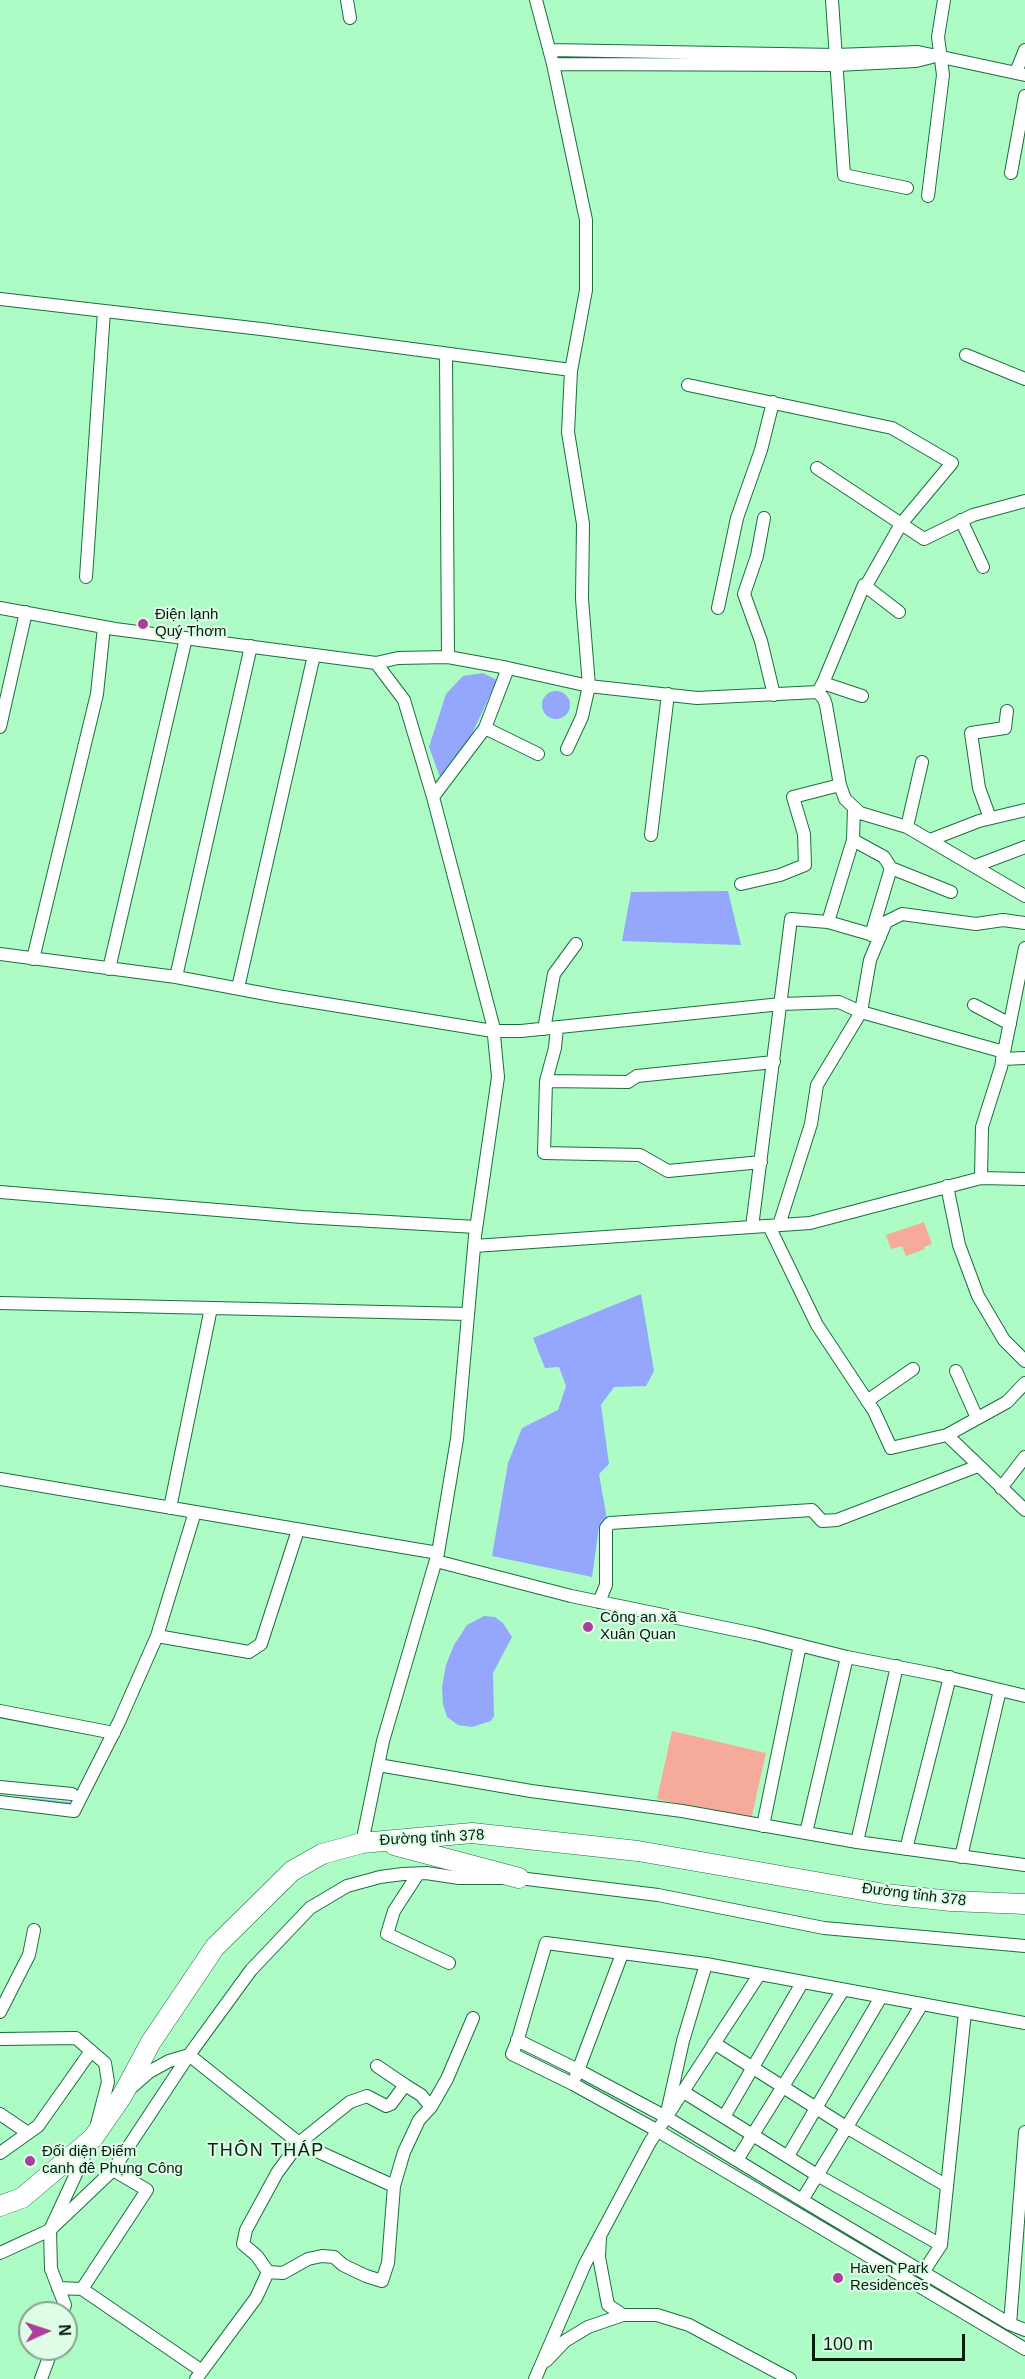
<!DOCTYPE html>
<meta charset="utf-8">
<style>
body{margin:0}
#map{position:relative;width:1025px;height:2379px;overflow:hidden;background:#adfbc5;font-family:Arial,sans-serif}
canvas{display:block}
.north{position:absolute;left:18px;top:2301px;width:60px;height:60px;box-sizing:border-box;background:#defce6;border:2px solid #85a48f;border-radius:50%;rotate:87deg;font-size:16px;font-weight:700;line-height:24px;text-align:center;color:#001f0c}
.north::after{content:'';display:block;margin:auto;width:21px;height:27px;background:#ab3e9c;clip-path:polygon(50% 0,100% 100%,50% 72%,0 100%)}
.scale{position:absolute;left:812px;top:2334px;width:153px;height:27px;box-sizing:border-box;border:3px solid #001f0c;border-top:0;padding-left:8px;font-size:18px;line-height:21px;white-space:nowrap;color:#001f0c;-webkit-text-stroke:4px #defce6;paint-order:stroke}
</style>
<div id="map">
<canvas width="1025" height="2379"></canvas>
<div class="north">N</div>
<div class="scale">100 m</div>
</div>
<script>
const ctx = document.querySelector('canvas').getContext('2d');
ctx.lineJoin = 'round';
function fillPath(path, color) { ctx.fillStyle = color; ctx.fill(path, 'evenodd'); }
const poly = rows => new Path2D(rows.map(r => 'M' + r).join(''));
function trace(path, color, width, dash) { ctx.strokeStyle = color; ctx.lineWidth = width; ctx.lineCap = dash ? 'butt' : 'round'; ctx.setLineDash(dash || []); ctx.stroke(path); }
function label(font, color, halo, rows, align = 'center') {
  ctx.font = font + ' Arial,sans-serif'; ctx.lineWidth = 4.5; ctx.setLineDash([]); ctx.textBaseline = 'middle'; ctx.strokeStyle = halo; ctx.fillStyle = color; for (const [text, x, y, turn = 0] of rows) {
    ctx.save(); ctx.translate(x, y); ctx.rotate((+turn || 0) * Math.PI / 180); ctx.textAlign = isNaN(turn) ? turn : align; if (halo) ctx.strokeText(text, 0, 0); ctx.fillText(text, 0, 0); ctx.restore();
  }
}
fillPath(poly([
 [924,1222,932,1244,924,1247,925,1249,906,1256,902,1246,891,1249,886,1235],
 [672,1731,766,1753,751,1820,657,1799]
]), '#f6ab9a');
fillPath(poly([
 [483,673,497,680,471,736,457,758,440,777,429,747,446,694,463,676],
 '542 705a14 14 0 1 1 28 0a14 14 0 1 1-28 0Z',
 [728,891,741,945,622,941,631,892],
 [641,1294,654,1371,646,1386,614,1387,601,1405,609,1464,599,1474,607,1519,599,1527,592,1577,492,1556,508,1463,522,1428,558,1410,566,1386,559,1367,545,1368,533,1338],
 [484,1616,495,1617,503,1623,512,1637,493,1673,494,1716,491,1721,472,1727,458,1725,447,1717,443,1704,442,1687,446,1665,454,1645,467,1625]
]), '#94a7fd');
trace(poly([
 [33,1800,73,1804]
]), '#94a7fd', 3);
const street = poly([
 [347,0,350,18],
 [536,0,553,64,586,220,586,290,571,371,568,432,583,524,582,599,589,686,582,717,567,749],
 [832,0,844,175,907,188],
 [550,50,836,55,918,52,1025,75],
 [553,64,837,65,916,61,932,57],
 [1016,72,1025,50],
 [1011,173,1025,96],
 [928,196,943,75,938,37,944,0],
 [0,299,261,329,571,370],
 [446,354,448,657],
 [966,355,1025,379],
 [688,385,892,428,952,463,901,524,867,584,864,585,823,683,818,692],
 [817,468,924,539,973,515,1025,501],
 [764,518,757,556,744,594,761,641,774,695],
 [961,520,983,567],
 [86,577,104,311],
 [864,585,899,612],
 [0,608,115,629,376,663,398,658,448,657,508,668],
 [718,608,737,518,761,450,773,402],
 [823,683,862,696],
 [0,727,26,612],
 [485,728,538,754],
 [433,797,485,728,508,668,589,686,697,698,818,692,824,699,826,705,840,785,845,799,860,813,907,827,1025,896],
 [990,818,979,788,971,733,1005,728,1007,711],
 [907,827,922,762],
 [651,835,668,694],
 [853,840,884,857,891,868,951,892],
 [930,840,979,821,1025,810],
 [975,866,1025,847],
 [741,884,780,875,805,865,804,834,793,797,840,785],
 [828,922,853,840,854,808],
 [871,935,891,868],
 [0,954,176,977,277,996,493,1031,521,1031,781,1004,839,1002,861,1012,1004,1052],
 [33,959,97,694,104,627],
 [109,969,186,638],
 [176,977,251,646],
 [238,988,314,655],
 [974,1005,1010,1024],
 [557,1027,555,1048,546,1081,544,1153,640,1155,668,1171,761,1162],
 [544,1029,554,974,576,944],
 [1002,1059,1025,1058],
 [546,1081,628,1082,637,1076,774,1062],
 [981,1178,982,1127,1001,1067,1025,948],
 [947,1186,959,1245,978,1296,1004,1340,1025,1361],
 [0,1192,302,1217,476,1227],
 [779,1225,811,1124,817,1085,861,1012,870,960,886,922,902,914,976,924,1003,920,1025,923],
 [769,1226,817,1325,874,1411,891,1448,947,1435,1007,1402,1025,1383],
 [752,1227,791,919,828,922,880,937],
 [474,1246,810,1223,981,1178,1025,1179],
 [0,1303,468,1314],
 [956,1371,977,1418],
 [867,1401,913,1369],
 [947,1435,1025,1510],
 [0,1479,438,1553],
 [1001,1488,1025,1457],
 [170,1508,211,1308],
 [436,1561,571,1596,755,1634,847,1657,934,1674,1025,1696],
 [599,1602,606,1585,606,1528,610,1523,812,1510,822,1521,837,1520,978,1466],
 [157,1636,249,1652,261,1644,298,1530],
 [0,1711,114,1733],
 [378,1765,531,1791,682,1811,857,1842,1025,1865],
 [0,1787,72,1794],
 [0,1802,74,1811,119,1722,157,1636,195,1512],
 [763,1826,800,1645],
 [806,1833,847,1657],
 [857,1842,897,1666],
 [362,1843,383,1741,438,1553,457,1439,475,1236,498,1077,493,1025,433,797,404,700,376,663],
 [906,1849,950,1677],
 [961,1857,1000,1690],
 [418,1874,394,1911,387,1934,449,1963],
 [0,2012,29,1955,34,1930],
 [1025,2023,706,1964,546,1943,517,2042,512,2054,573,2084,658,2131,1025,2349],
 [0,2039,76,2038,105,2063,108,2082,97,2124],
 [517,2040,578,2070,666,2117,802,2200,1010,2324,1025,2330],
 [714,2043,846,2127,947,2186],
 [377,2066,405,2085],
 [576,2076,622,1954],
 [132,2087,149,2072,169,2061,189,2055,299,2143,394,2186,404,2152,419,2120,431,2107],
 [682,2091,817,2175,941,2245],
 [668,2108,683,2041,706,1964],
 [0,2114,28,2133],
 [724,2117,802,1983],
 [0,2153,38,2126,91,2051],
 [788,2156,881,1997],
 [737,2160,843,1990],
 [802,2200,922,2004],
 [600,2238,599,2257,608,2305,623,2315],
 [0,2253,50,2230,113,2170,189,2055,251,1970,310,1908,347,1886,380,1877,403,1874,426,1873,459,1878,519,1878,658,1895,824,1928,1025,1946],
 [924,2271,941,2245,965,2012],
 [268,2272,283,2273,308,2259,322,2256,334,2257,343,2265,366,2276,382,2281,388,2263,394,2186],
 [58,2288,82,2289,202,2371],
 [82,2289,147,2190,113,2170],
 [62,2313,65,2305,51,2269,50,2230,89,2146],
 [1010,2324,1025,2132],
 [546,2361,565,2341,588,2327,623,2315,657,2315,689,2325,790,2379],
 [41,2379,52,2349],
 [196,2379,256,2298,268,2272,257,2256,243,2244,246,2230,277,2173,299,2143,350,2102,367,2096,386,2106,391,2104,405,2085,421,2095,431,2107,447,2079,473,2018],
 [535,2379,585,2264,650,2142,759,1975]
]);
const primary = poly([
 [394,1845,519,1878],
 [0,2206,22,2198,93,2138,122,2096,151,2042,215,1947,292,1871,322,1854,362,1843,472,1833,638,1851,885,1894,951,1901,1025,1904]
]);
trace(street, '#1c6e3f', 14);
trace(primary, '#1c6e3f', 21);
trace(street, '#fff', 12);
trace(primary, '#fff', 20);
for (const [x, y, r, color] of [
 [143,624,6,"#ab3e9c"],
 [588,1627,6,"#ab3e9c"],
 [30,2161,6,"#ab3e9c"],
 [838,2278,6,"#ab3e9c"]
]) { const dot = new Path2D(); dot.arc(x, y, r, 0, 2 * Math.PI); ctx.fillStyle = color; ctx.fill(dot); trace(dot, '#defce6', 2); }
label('15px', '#001f0c', '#defce6', [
 ["Điện lạnh",155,615],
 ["Quý Thơm",155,632],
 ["Công an xã",600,1618],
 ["Xuân Quan",600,1635],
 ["Đối diện Điếm",42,2152],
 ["canh đê Phụng Công",42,2169],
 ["Haven Park",850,2269],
 ["Residences",850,2286]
], 'left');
label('15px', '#001f0c', '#defce6', [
 ["Đường tỉnh 378",432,1838,-3],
 ["Đường tỉnh 378",914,1895,7]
]);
ctx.letterSpacing = '1.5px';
label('18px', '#001f0c', '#defce6', [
 ["THÔN THÁP",266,2151]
]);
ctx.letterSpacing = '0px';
</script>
